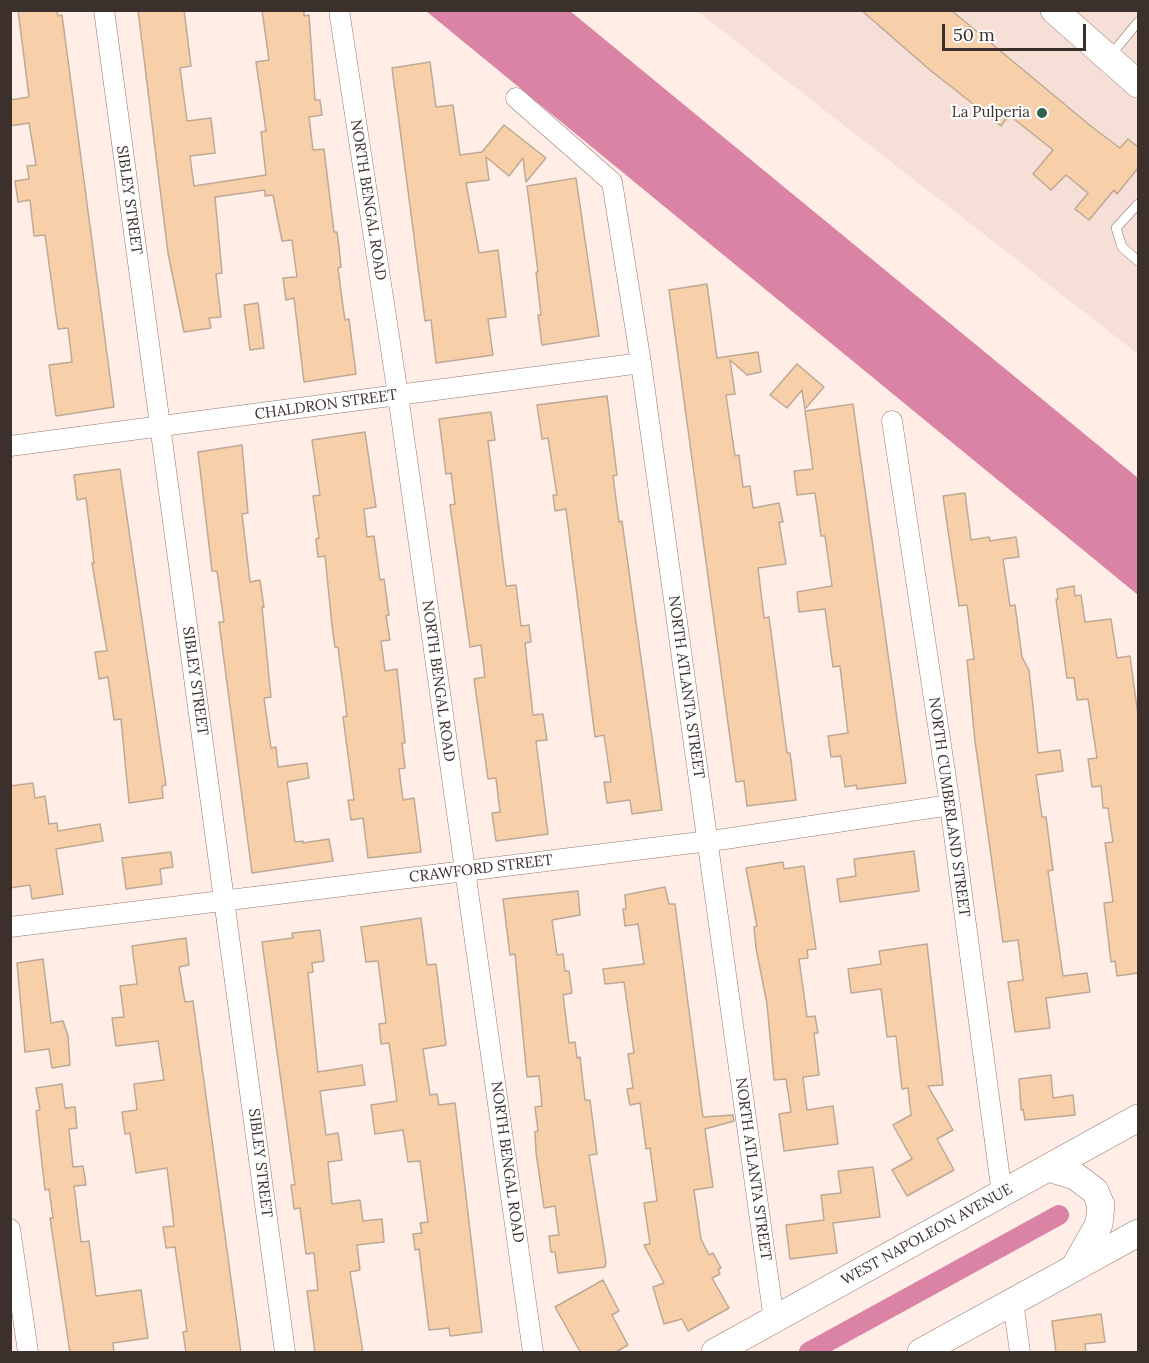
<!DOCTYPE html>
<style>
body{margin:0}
#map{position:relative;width:1149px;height:1363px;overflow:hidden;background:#ffede6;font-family:Lora,serif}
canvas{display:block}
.frame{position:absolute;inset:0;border:12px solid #3b302b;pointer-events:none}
.scale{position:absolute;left:942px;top:24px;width:144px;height:27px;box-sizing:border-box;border:3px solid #3b302b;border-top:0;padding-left:8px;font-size:18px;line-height:21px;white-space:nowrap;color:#3b302b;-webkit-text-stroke:4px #fefefe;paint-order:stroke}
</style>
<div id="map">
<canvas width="1149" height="1363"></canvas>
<div class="frame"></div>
<div class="scale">50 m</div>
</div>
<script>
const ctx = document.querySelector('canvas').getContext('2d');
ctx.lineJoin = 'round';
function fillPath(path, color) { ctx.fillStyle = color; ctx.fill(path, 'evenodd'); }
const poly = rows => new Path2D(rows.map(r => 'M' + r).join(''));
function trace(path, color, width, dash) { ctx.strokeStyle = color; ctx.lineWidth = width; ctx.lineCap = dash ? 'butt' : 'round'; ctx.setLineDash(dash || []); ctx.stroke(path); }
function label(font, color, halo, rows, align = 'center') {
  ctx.font = font + ' Lora,serif'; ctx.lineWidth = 4.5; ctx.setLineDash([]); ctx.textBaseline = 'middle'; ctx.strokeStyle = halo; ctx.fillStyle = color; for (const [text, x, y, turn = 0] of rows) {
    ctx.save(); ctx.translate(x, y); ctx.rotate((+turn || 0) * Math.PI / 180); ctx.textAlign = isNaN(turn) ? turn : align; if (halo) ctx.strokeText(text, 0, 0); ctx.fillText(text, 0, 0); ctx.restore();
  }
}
fillPath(poly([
 [697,11,1138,11,1138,354]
]), '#f6dfd6');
fillPath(poly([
 [426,11,570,11,1138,478,1138,595]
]), '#da83a5');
trace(poly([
 [809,1352,1059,1215]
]), '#da83a5', 20);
const building = poly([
 [18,10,57,10,58,16,62,15,114,407,56,416,49,365,72,362,68,328,58,329,45,235,34,236,30,200,18,202,15,181,29,179,27,166,36,165,29,123,10,126,10,100,29,97,18,10],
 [138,10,184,10,191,66,180,68,187,121,211,118,215,153,190,156,194,186,266,175,261,132,266,131,256,62,269,60,262,10,304,10,304,16,309,15,315,100,320,100,322,115,309,117,313,150,324,149,334,232,337,232,339,247,341,267,338,268,342,299,345,320,349,319,356,374,304,382,294,298,286,300,283,278,297,277,292,240,282,241,273,195,265,196,265,190,215,197,222,273,216,274,221,317,209,318,211,328,184,332,168,253,138,10],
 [861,10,951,10,1092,127,1120,148,1128,139,1138,147,1138,168,1117,194,1114,190,1089,220,1075,209,1088,193,1066,175,1051,190,1033,174,1053,150,1009,115,1001,126,930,70,861,10],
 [430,62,436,107,453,105,460,155,482,152,504,125,546,158,526,182,523,158,509,176,486,157,489,180,466,183,479,253,498,250,506,317,488,319,493,355,436,363,431,320,425,321,392,68,430,62],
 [576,178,599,336,542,345,538,315,541,315,536,272,538,272,527,186,576,178],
 [707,284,717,358,758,352,761,372,747,375,730,360,735,394,726,395,735,456,739,455,743,487,750,486,753,508,779,503,783,522,779,522,786,564,758,568,764,618,769,617,787,753,790,753,796,800,747,806,744,781,736,782,669,290,707,284],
 [258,303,264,348,250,350,244,305,258,303],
 [797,364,824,387,805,409,802,390,787,408,770,395,797,364],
 [607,396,617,475,613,476,619,522,622,521,662,810,632,814,630,800,607,803,604,782,611,782,604,735,595,737,566,509,555,511,553,495,557,495,548,438,542,439,537,405,607,396],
 [853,404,906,783,857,789,856,785,845,787,841,756,831,757,828,736,848,733,840,666,833,667,825,609,799,612,797,592,832,586,825,536,821,536,815,493,797,495,794,471,813,469,805,411,853,404],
 [491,412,495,440,488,441,506,586,516,585,521,626,529,625,531,642,525,643,533,715,543,714,547,740,536,741,548,834,496,841,492,813,500,812,496,778,488,779,474,679,485,677,481,645,470,647,450,505,455,504,451,473,446,474,439,419,491,412],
 [365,432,376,507,364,509,367,537,374,536,380,580,384,579,389,615,386,616,390,640,381,641,385,671,397,669,405,743,402,743,405,768,399,769,403,800,414,798,421,852,368,858,363,818,351,820,348,800,354,800,343,717,347,716,338,647,335,647,332,626,325,556,318,557,316,539,319,538,313,496,320,495,312,440,365,432],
 [242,445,248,513,242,514,250,582,260,580,264,607,262,607,271,697,264,698,271,748,276,747,278,767,307,763,309,778,287,782,295,842,303,841,303,843,329,839,333,861,252,873,219,622,224,622,217,571,212,571,198,452,242,445],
 [120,469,166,785,162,786,163,798,129,803,121,719,114,720,108,677,99,679,95,652,107,651,92,563,94,563,86,498,77,500,74,475,120,469],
 [965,493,971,540,989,537,990,541,1016,537,1019,557,1003,559,1010,606,1015,605,1022,657,1029,670,1038,753,1060,750,1063,771,1036,775,1042,817,1046,817,1053,870,1048,871,1063,976,1087,973,1090,992,1046,998,1050,1028,1015,1032,1008,982,1023,980,1018,940,1003,942,975,741,967,660,974,659,967,605,959,606,943,496,965,493],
 [1074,586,1075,596,1081,595,1085,622,1111,619,1117,658,1130,656,1138,715,1138,973,1117,976,1115,961,1111,962,1104,903,1113,902,1105,843,1113,842,1108,808,1103,808,1101,786,1092,787,1088,759,1097,758,1088,699,1077,700,1074,678,1067,678,1056,599,1058,599,1057,589,1074,586],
 [33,783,35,798,45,796,49,824,57,823,58,831,100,824,103,841,56,849,63,894,32,899,30,885,10,888,10,786,33,783],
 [914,851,919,891,840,902,837,879,856,876,854,859,914,851],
 [171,852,173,867,160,869,162,884,126,889,122,858,171,852],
 [783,862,784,869,804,866,816,949,807,950,808,958,799,959,807,1017,815,1016,818,1033,814,1033,819,1075,803,1077,807,1110,833,1106,838,1144,784,1151,779,1114,791,1112,786,1079,774,1080,767,1004,756,948,754,927,757,926,746,868,783,862],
 [665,887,669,904,675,904,703,1117,733,1115,734,1121,705,1129,713,1187,694,1190,701,1239,709,1255,713,1253,721,1268,718,1269,720,1274,712,1278,729,1308,688,1331,682,1319,664,1324,653,1287,664,1283,644,1245,650,1244,644,1203,657,1201,650,1148,646,1149,640,1103,630,1105,627,1089,633,1088,628,1054,634,1053,624,982,605,984,603,969,644,964,638,924,625,926,623,909,626,909,625,895,665,887],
 [578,891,580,915,552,920,557,955,563,954,565,971,569,971,572,993,563,995,569,1043,575,1042,577,1058,580,1057,585,1100,590,1100,597,1154,589,1155,606,1262,605,1267,558,1273,555,1252,551,1252,549,1236,559,1235,555,1206,544,1208,536,1152,535,1132,538,1131,535,1107,542,1106,539,1076,527,1077,515,954,510,955,503,899,578,891],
 [421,918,427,965,436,964,446,1045,423,1049,430,1095,437,1094,439,1105,455,1103,482,1332,450,1336,449,1328,429,1330,419,1249,415,1250,413,1234,422,1233,420,1223,428,1222,420,1161,408,1162,403,1130,375,1134,371,1105,397,1101,389,1043,381,1044,379,1024,386,1023,378,961,366,962,361,927,421,918],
 [320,930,324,961,312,963,313,972,308,973,318,1072,362,1065,365,1085,320,1091,326,1135,338,1133,342,1160,328,1162,332,1204,360,1200,363,1221,382,1219,384,1242,357,1245,360,1270,350,1272,363,1353,315,1353,307,1291,318,1290,314,1253,306,1254,300,1208,294,1209,291,1185,295,1185,289,1140,262,942,293,938,292,933,320,930],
 [186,938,189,965,179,967,185,1002,193,1001,241,1353,186,1353,183,1332,187,1331,175,1247,166,1248,163,1227,174,1226,167,1168,136,1173,130,1133,125,1134,122,1112,137,1110,134,1084,164,1080,158,1041,116,1046,112,1018,124,1017,120,986,137,984,132,946,186,938],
 [927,944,943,1085,928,1086,953,1130,937,1139,954,1170,907,1196,892,1170,912,1159,893,1125,911,1115,908,1088,902,1089,896,1036,887,1037,881,989,851,993,848,969,881,964,879,951,927,944],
 [43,959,51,1023,63,1021,68,1036,70,1065,52,1068,49,1049,25,1052,17,963,43,959],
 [1051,1075,1053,1098,1073,1095,1075,1115,1025,1120,1023,1109,1021,1110,1019,1079,1051,1075],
 [62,1084,65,1108,75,1107,77,1128,69,1129,73,1167,83,1166,86,1185,74,1186,81,1242,89,1241,96,1296,141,1290,148,1338,113,1343,114,1353,70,1353,50,1218,53,1218,49,1189,45,1190,36,1111,40,1110,36,1088,62,1084],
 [873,1167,880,1217,833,1223,837,1253,790,1259,786,1225,824,1220,821,1195,841,1193,838,1171,873,1167],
 [603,1280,619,1311,612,1315,628,1345,614,1353,581,1353,555,1307,603,1280],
 [1101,1314,1105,1342,1085,1344,1086,1353,1056,1353,1052,1321,1101,1314]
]);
fillPath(building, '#f7cfa8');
trace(building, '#bda995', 1.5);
const lane = poly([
 [1110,56,1138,22],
 [1138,204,1116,228,1122,247,1138,261]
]);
const street = poly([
 [104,10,285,1352],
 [339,10,398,395,533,1352],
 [516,98,612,182,641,363,774,1320],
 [892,421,950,805,1002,1194],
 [10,446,641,363],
 [10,927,725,839,950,805],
 [10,1229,28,1352],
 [1013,1302,1020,1352]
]);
const secondary = poly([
 [1054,10,1138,84],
 [1049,1168,1075,1176,1095,1191,1101,1205,1099,1224,1074,1268],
 [715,1352,1138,1118],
 [921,1352,1138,1233]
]);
trace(lane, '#94796f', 10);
trace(street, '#94796f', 21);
trace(secondary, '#94796f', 28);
trace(lane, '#fff', 9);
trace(street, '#fff', 20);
trace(secondary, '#fff', 27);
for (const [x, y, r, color] of [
 [1042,113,6,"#31654a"]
]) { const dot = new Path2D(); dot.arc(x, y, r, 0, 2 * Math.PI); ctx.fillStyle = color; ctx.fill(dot); trace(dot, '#fefefe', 2); }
label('15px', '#3b302b', '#fefefe', [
 ["La Pulperia",1030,113]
], 'right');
label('15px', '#3b302b', '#fefefe', [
 ["SIBLEY STREET",129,200,82],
 ["NORTH BENGAL ROAD",368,200,81],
 ["CHALDRON STREET",326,405,-8],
 ["SIBLEY STREET",195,681,82],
 ["NORTH BENGAL ROAD",438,681,82],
 ["NORTH ATLANTA STREET",686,687,82],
 ["NORTH CUMBERLAND STREET",949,807,82],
 ["CRAWFORD STREET",481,869,-7],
 ["NORTH BENGAL ROAD",507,1162,82],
 ["SIBLEY STREET",260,1163,83],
 ["NORTH ATLANTA STREET",753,1169,82],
 ["WEST NAPOLEON AVENUE",927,1235,-29]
]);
</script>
